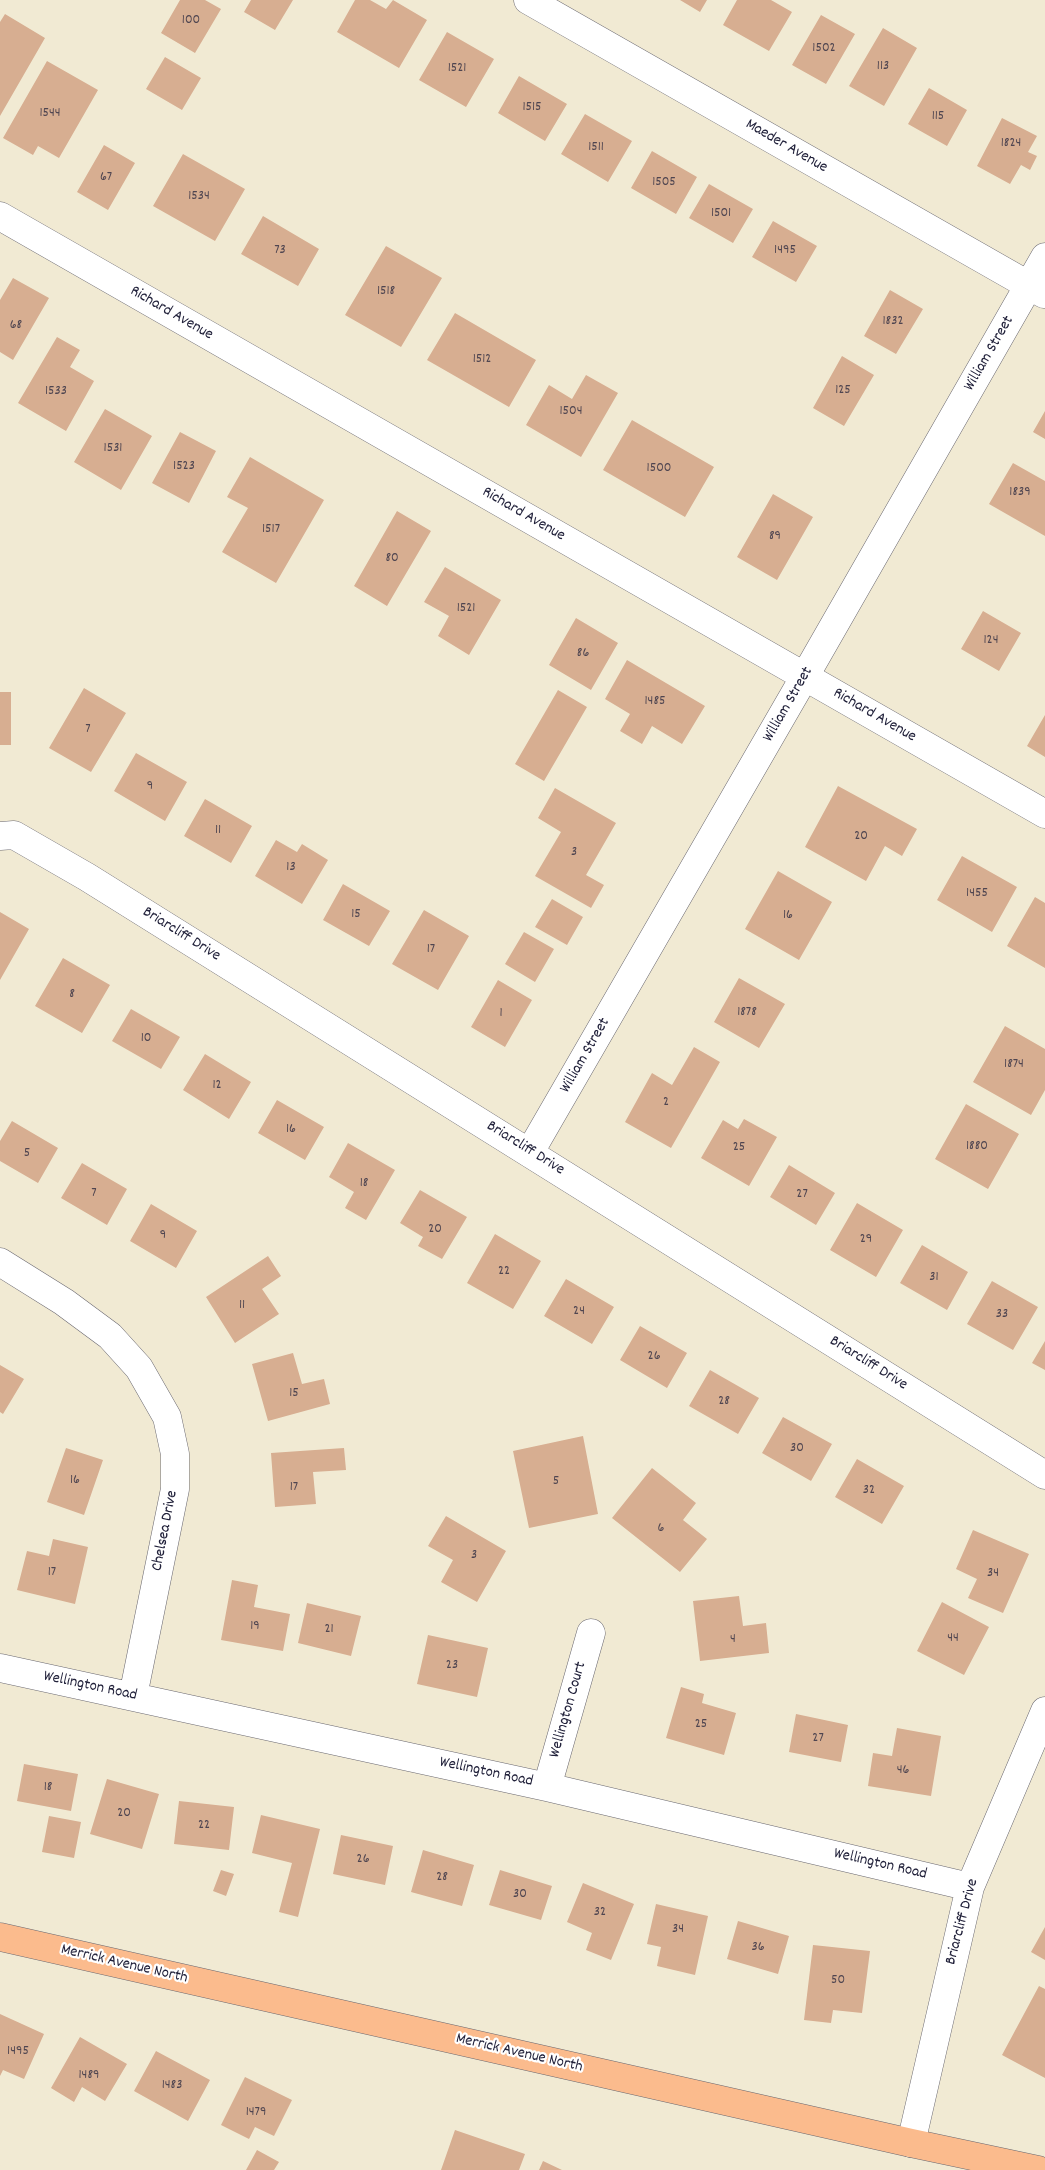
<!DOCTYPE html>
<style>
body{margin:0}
canvas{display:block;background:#f1ead3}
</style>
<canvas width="1045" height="2170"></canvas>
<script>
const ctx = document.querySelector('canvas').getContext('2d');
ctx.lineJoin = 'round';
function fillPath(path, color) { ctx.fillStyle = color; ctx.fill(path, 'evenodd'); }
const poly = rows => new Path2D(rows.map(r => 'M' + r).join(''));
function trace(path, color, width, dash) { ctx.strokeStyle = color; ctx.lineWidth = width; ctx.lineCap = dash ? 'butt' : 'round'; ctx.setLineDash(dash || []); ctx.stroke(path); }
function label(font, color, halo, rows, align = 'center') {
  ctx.font = font + ' Dekko,sans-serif'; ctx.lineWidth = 4.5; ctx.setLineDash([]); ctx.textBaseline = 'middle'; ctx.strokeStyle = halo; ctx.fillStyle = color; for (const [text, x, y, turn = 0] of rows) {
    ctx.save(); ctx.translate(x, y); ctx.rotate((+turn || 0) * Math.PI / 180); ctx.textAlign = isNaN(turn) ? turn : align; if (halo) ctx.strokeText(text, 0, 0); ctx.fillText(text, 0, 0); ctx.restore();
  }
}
fillPath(poly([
 [180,0,205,0,221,9,195,53,161,33],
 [251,0,293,0,275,30,244,12],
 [355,0,370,0,386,9,393,0,427,20,399,68,337,32],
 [680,0,707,0,700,12],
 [737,0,771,0,792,12,769,51,723,25],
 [5,14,45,38,0,116,0,22],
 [821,15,855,34,826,84,792,65],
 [883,28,917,48,884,106,849,86],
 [447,32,494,59,466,107,419,80],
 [165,57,201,78,182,110,146,89],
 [47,61,98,90,59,158,38,146,33,155,3,138],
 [519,76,567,104,545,141,498,113],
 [929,88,967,110,947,146,908,124],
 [585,114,632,141,608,182,561,154],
 [1002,118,1037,136,1028,152,1037,156,1030,170,1021,165,1010,184,977,166],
 [104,145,135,163,108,210,77,192],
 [652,151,697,177,676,214,631,188],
 [183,154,245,189,215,241,153,206],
 [709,184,753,209,733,243,689,218],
 [263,216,319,249,298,286,241,254],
 [773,221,817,246,796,282,752,257],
 [386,246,442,278,401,347,345,315],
 [13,278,49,298,13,360,0,352,0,300],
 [890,290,923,309,896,354,864,336],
 [455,313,536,360,509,407,427,360],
 [57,337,80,350,70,367,94,381,66,431,18,403],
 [842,356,874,375,844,426,813,408],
 [586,375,618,393,581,457,526,425,549,385,572,399],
 [105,409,152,436,121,490,74,462],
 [1045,411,1045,439,1033,432],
 [632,420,714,467,685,517,603,470],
 [180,432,216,451,189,503,152,483],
 [250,457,324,500,276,583,222,552,248,508,227,497],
 [1013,463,1045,481,1045,536,989,504],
 [773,494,813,517,777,580,737,557],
 [397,511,431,531,387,606,354,586],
 [445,567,501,600,469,655,438,636,449,616,424,602],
 [983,611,1021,633,999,671,961,649],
 [576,618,618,643,591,690,549,665],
 [627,660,705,706,682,744,652,726,642,744,620,731,630,714,605,699],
 [84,688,126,713,91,772,49,748],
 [558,690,587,707,544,781,515,764],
 [0,692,11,692,11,745,0,745],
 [1045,715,1045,757,1027,746],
 [136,753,187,782,165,821,114,791],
 [838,786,917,829,902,856,885,846,866,881,805,847],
 [555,788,616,823,586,875,604,885,591,908,535,876,561,832,538,818],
 [205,799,252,826,231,863,184,836],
 [276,840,297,852,302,844,328,860,302,904,255,876],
 [962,856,1017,887,992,932,937,900],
 [778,871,832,902,799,960,745,929],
 [343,884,390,911,369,946,323,920],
 [1035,897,1045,903,1045,968,1007,946],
 [552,899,583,917,567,945,535,927],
 [424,910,469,936,438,990,392,964],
 [0,912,29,929,0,980],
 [524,932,554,949,535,982,505,964],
 [63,958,110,985,82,1033,35,1006],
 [739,978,785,1004,759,1048,714,1022],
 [498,980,532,1000,505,1047,471,1027],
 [131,1009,180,1037,161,1069,112,1041],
 [1005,1026,1045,1049,1045,1090,1031,1115,973,1082],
 [694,1047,720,1062,671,1148,625,1122,652,1073,672,1085],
 [205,1054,251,1082,229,1119,183,1090],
 [277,1100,324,1127,305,1160,258,1133],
 [966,1104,1019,1134,988,1189,935,1159],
 [744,1119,777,1137,749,1186,701,1158,723,1120,738,1129],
 [12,1121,58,1148,38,1183,0,1161,0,1141],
 [348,1143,395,1170,366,1220,345,1208,354,1192,329,1177],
 [82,1163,127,1189,107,1225,61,1198],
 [789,1165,835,1193,816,1225,770,1197],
 [420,1190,467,1217,442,1259,418,1246,423,1237,400,1223],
 [857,1203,903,1230,876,1277,830,1250],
 [151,1204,197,1231,176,1268,130,1241],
 [495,1234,541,1261,513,1309,467,1283],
 [922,1245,968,1272,947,1310,900,1283],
 [268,1256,281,1276,262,1289,279,1314,235,1343,206,1297],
 [566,1279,614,1307,592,1344,544,1316],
 [992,1281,1038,1307,1013,1350,967,1324],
 [640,1326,687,1353,667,1388,620,1360],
 [1045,1341,1045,1370,1032,1363],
 [293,1353,302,1384,324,1379,330,1404,268,1421,252,1364],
 [0,1365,24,1379,3,1414,0,1412],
 [710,1370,759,1398,738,1434,689,1406],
 [783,1417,832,1444,811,1481,762,1453],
 [583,1436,598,1514,529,1528,513,1451],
 [66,1448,103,1460,84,1515,47,1502],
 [344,1448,346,1470,313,1472,316,1504,275,1507,271,1453],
 [857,1459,904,1486,882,1524,835,1497],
 [652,1468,696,1503,683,1520,707,1539,680,1572,612,1518],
 [446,1516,506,1551,477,1602,441,1582,453,1560,428,1546],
 [973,1530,1029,1554,1003,1613,968,1598,977,1579,956,1569],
 [53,1539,88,1547,75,1604,17,1590,27,1551,49,1556],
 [232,1580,258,1585,254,1607,290,1614,283,1651,221,1640],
 [739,1596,743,1626,766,1623,769,1653,700,1661,693,1601],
 [942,1602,989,1627,964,1675,917,1651],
 [307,1603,361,1616,351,1656,298,1643],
 [428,1635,488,1648,477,1697,417,1684],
 [681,1687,704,1694,702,1703,736,1713,724,1755,666,1738],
 [796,1714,848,1725,841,1762,789,1752],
 [897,1728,941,1736,931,1796,868,1786,873,1753,892,1756],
 [24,1764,78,1774,71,1811,17,1801],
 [107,1779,159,1794,142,1849,90,1834],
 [179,1801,234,1807,229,1850,174,1844],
 [261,1815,320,1829,298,1917,279,1912,292,1863,252,1853],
 [49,1816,81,1822,74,1858,42,1852],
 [341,1835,393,1846,385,1885,333,1874],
 [423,1850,474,1865,462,1906,411,1892],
 [221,1870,234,1874,226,1896,213,1891],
 [500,1870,552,1886,541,1920,489,1905],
 [583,1883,634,1904,611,1960,586,1950,592,1933,567,1922],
 [656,1904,708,1916,695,1975,657,1966,661,1947,647,1944],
 [738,1921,789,1936,778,1974,727,1959],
 [1045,1927,1045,1960,1031,1952],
 [813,1945,870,1951,862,2013,833,2010,831,2023,804,2020],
 [1039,1986,1045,1989,1045,2078,1002,2055],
 [0,2014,44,2034,24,2079,3,2070,0,2076],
 [80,2037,127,2064,105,2101,82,2087,74,2102,51,2088],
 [156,2051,210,2080,188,2121,134,2091],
 [245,2077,292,2100,274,2136,255,2127,249,2139,221,2125],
 [455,2130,525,2154,519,2170,441,2170],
 [257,2150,279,2162,274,2170,246,2170],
 [543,2161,562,2170,539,2170]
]), '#d7ae91');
const minor = poly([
 [528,0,1044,294],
 [0,216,1045,814],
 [0,836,14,835,87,877,1045,1475],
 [530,1152,805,676,1045,257],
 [0,1262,64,1302,110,1336,139,1368,167,1417,175,1454,175,1489,133,1696],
 [0,1668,547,1787,970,1887],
 [547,1787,591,1633],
 [911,2143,970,1887,1045,1711]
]);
const major = poly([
 [0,1937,911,2143,1038,2170]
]);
trace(minor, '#6a6870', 29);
trace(major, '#6a6870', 29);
trace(minor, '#fff', 28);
trace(major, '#fbbb8d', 28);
label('14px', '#4f4550', null, [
 ["100",191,21],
 ["1502",824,49],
 ["113",883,67],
 ["1521",457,69],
 ["1515",532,108],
 ["1544",50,114],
 ["115",938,117],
 ["1824",1011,144],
 ["1511",596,148],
 ["67",106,178],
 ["1505",664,183],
 ["1534",199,197],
 ["1501",721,214],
 ["73",280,251],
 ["1495",785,251],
 ["1518",386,292],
 ["1832",893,322],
 ["68",16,326],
 ["1512",482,360],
 ["125",843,391],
 ["1533",56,392],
 ["1504",571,412],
 ["1531",113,449],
 ["1523",184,467],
 ["1500",659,469],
 ["1839",1020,493],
 ["1517",271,530],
 ["89",775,537],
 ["80",392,559],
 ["1521",466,609],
 ["124",991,641],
 ["86",583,654],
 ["1485",655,702],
 ["7",88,730],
 ["9",150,787],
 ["11",218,831],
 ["20",861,837],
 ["3",574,853],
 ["13",291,868],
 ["1455",977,894],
 ["15",356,915],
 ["16",788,916],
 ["17",431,950],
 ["8",72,995],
 ["1878",747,1013],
 ["1",501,1014],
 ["10",146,1039],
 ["1874",1014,1065],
 ["12",217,1086],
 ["2",666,1103],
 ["16",291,1130],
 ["1880",977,1147],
 ["25",739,1148],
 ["5",27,1154],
 ["18",364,1184],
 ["7",94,1194],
 ["27",802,1195],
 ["20",435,1230],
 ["9",163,1236],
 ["29",866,1240],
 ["22",504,1272],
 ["31",934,1278],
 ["11",242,1306],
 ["24",579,1312],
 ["33",1002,1315],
 ["26",654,1357],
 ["15",294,1394],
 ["28",724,1402],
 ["30",797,1449],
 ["16",75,1481],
 ["5",556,1482],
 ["17",294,1488],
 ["32",869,1491],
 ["6",661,1529],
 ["3",474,1556],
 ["17",52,1573],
 ["34",993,1574],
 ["19",255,1627],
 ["21",329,1630],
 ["44",953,1639],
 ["4",733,1640],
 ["23",452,1666],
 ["25",701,1725],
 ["27",818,1739],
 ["46",903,1771],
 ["18",48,1788],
 ["20",124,1814],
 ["22",204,1826],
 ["26",363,1860],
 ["28",442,1878],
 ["30",520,1895],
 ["32",600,1913],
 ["34",678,1930],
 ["36",758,1948],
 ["50",838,1981],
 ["1495",18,2052],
 ["1489",89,2076],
 ["1483",172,2086],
 ["1479",256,2113]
]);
label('16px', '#22223b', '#fff', [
 ["Maeder Avenue",786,147,30],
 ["Richard Avenue",171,314,30],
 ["William Street",990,354,-60],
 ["Richard Avenue",523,515,30],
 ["William Street",789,705,-60],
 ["Richard Avenue",874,716,30],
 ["Briarcliff Drive",181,935,32],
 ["William Street",586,1056,-60],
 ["Briarcliff Drive",525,1149,32],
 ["Briarcliff Drive",868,1364,32],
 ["Chelsea Drive",166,1531,-79],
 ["Wellington Road",90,1687,12],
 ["Wellington Court",569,1710,-74],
 ["Wellington Road",486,1773,12],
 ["Wellington Road",880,1865,13],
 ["Briarcliff Drive",963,1922,-75],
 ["Merrick Avenue North",124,1965,13],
 ["Merrick Avenue North",519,2054,13]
]);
</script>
